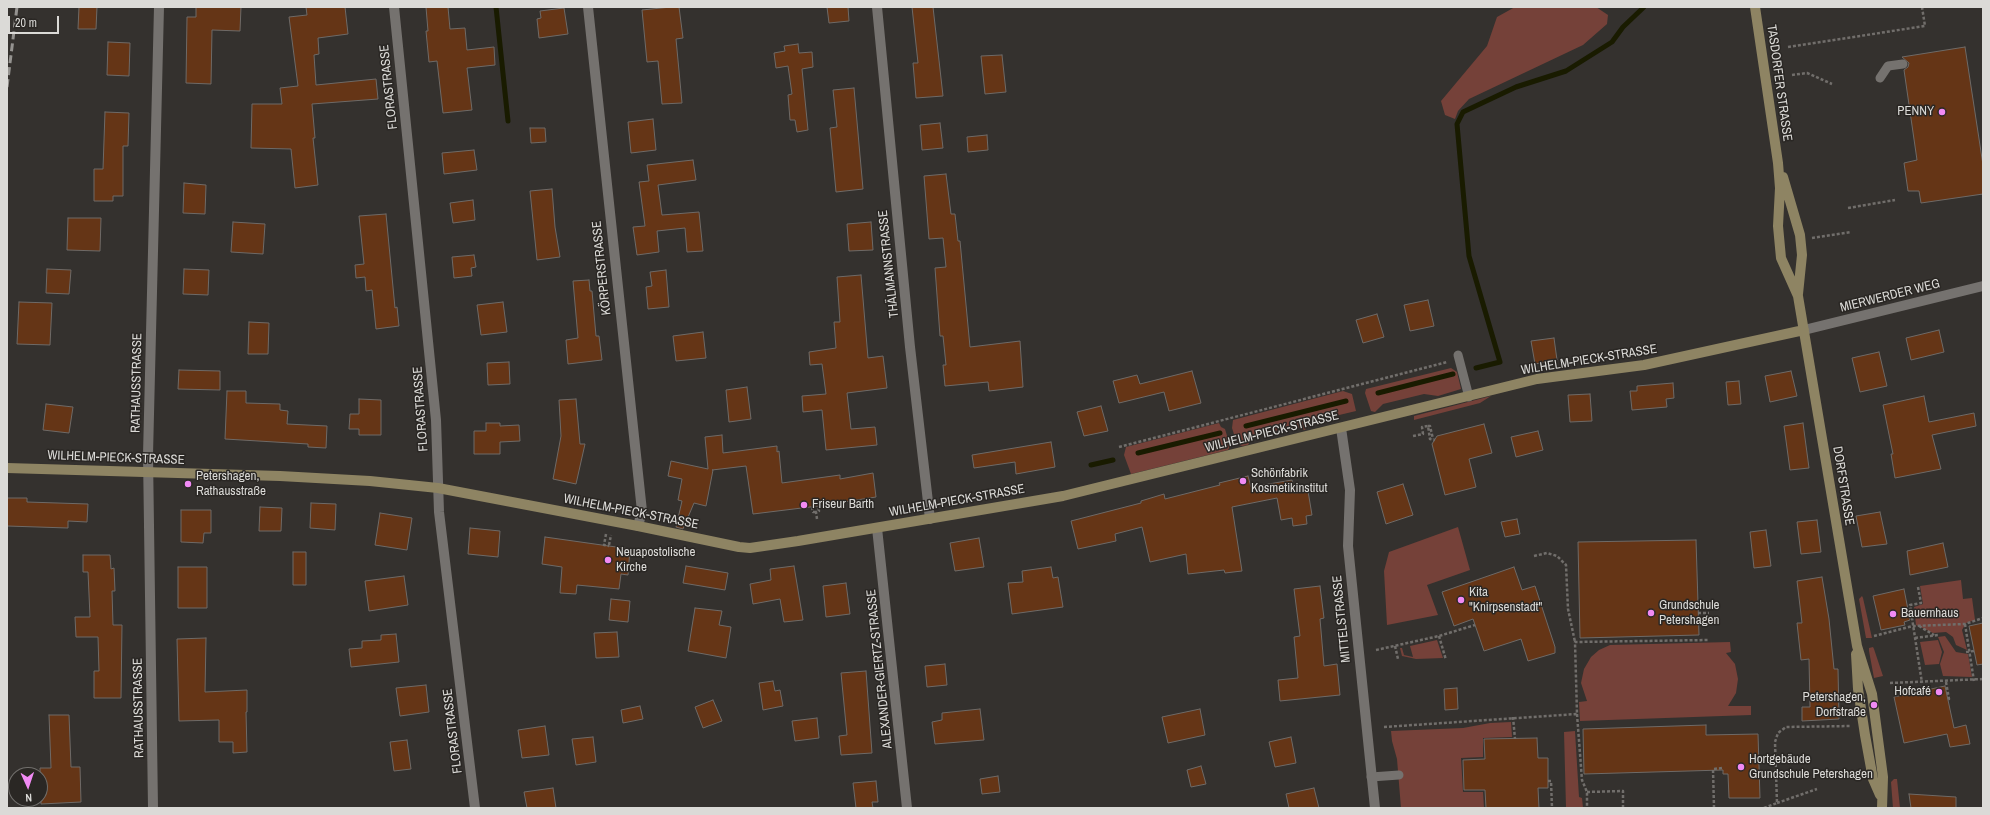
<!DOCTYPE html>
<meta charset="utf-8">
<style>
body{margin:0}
#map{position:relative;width:1990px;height:815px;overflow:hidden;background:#34312e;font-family:"Archivo Narrow",sans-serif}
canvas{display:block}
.frame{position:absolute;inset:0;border:8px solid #dbdad7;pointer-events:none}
.north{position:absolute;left:8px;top:767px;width:40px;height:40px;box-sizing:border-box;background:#2a2724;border:1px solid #716f6c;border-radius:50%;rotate:177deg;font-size:11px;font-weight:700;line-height:16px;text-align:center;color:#dbdad7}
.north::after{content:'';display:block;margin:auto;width:14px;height:18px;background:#f18af4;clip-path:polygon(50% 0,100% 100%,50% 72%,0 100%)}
.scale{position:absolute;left:8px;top:16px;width:51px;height:18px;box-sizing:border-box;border:2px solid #dbdad7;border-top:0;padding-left:5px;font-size:12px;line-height:14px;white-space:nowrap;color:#dbdad7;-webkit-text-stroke:3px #2a2724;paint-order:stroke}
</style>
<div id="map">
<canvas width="1990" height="815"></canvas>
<div class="frame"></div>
<div class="north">N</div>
<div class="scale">20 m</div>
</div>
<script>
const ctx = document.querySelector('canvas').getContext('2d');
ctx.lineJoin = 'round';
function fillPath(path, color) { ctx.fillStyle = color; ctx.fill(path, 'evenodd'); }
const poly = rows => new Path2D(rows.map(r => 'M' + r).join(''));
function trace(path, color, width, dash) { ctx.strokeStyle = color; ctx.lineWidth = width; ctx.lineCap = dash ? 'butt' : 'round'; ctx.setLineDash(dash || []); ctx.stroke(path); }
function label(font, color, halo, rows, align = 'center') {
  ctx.font = font + ' "Archivo Narrow",sans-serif'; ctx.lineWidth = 3; ctx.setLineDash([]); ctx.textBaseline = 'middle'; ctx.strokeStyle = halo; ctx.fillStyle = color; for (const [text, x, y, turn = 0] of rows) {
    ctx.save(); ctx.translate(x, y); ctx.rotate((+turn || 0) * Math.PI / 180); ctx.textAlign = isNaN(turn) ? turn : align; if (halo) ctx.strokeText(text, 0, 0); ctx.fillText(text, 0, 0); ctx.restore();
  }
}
fillPath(poly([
 [1515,7,1596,7,1608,15,1607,24,1583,45,1469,99,1458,111,1455,119,1445,115,1441,101,1487,46,1497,17],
 [1451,368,1457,372,1461,389,1438,396,1424,394,1383,404,1375,412,1371,411,1365,393,1366,389],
 [1343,391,1352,394,1356,411,1310,422,1305,430,1294,426,1252,437,1248,445,1242,446,1237,444,1232,428,1233,420],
 [1491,396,1480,403,1414,420,1414,416],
 [1219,423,1221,427,1225,429,1230,446,1228,450,1131,474,1124,455,1126,447],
 [1458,527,1470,570,1427,585,1438,615,1387,625,1384,571,1389,552],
 [1961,580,1963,599,1972,598,1975,620,1966,623,1962,630,1967,650,1956,645,1953,637,1946,632,1933,633,1916,625,1914,607,1923,604,1920,586],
 [1862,596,1863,598,1872,638,1866,638,1859,599],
 [1945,636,1956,652,1968,654,1972,677,1943,676,1940,664,1944,652,1938,637],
 [1437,640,1443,658,1416,659,1402,656,1400,648,1402,648,1404,655,1413,657,1410,646],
 [1938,640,1942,652,1939,664,1925,665,1920,642],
 [1730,642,1731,652,1726,653,1735,664,1738,679,1736,693,1728,706,1751,706,1751,715,1580,721,1579,702,1587,701,1581,683,1584,669,1591,657,1599,650,1610,645],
 [1873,647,1874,649,1883,676,1874,678,1869,651,1869,648],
 [1511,722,1512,737,1483,738,1483,757,1461,758,1463,792,1483,792,1484,808,1401,808,1397,759,1392,741,1391,731,1463,728,1490,723],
 [1575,731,1579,797,1582,798,1583,808,1566,808,1564,732],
 [1894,779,1897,779,1900,808,1893,808,1891,782]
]), '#754139');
trace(poly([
 [496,7,508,121],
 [1476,368,1500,362,1469,256,1457,124,1463,112,1516,87,1566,71,1612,42,1623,27,1644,7],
 [1378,393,1453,374],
 [1246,426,1346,401],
 [1138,453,1220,433],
 [1091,465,1113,460]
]), '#191b00', 5);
const building = poly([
 [79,7,97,7,96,29,78,29,79,7],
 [196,7,241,7,240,31,212,30,211,84,186,83,187,17,196,17,196,7],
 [306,7,345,7,348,34,318,38,319,54,314,55,316,85,376,79,378,99,312,104,315,138,313,138,318,185,295,188,291,149,251,148,252,104,282,104,280,88,298,86,289,17,307,15,306,7],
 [426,7,448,7,450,29,465,28,467,50,494,47,495,65,467,68,472,110,443,113,437,61,429,62,426,31,428,31,426,7],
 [671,7,679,7,683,38,676,39,682,103,662,104,658,61,647,62,642,10,671,7],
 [827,7,848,7,849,21,829,23,827,7],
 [912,7,933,7,943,96,916,98,913,63,918,63,912,7],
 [564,8,568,34,539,38,537,19,541,18,540,11,564,8],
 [108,42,130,43,129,76,107,75,108,42],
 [798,44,799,53,812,52,813,67,802,69,808,130,797,132,795,120,790,120,788,95,792,94,788,66,776,68,774,53,785,51,784,46,798,44],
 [1965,47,1983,165,1983,194,1921,203,1919,191,1908,191,1904,163,1917,160,1904,70,1908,67,1909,63,1902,57,1965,47],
 [1002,55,1006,92,985,94,981,56,1002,55],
 [854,88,863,189,836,192,830,128,837,127,833,90,854,88],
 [105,112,129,113,128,146,123,146,123,196,113,196,113,201,94,201,94,169,103,169,105,112],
 [653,119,656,150,631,153,628,122,653,119],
 [940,123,943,148,922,150,920,125,940,123],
 [530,128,545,128,546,142,531,143,530,128],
 [987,135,988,150,968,152,967,137,987,135],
 [474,150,477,170,444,174,442,153,474,150],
 [693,160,696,180,658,185,662,215,699,212,703,251,687,252,685,228,657,231,659,252,637,255,633,227,645,226,639,182,649,181,647,165,693,160],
 [946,174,951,214,955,214,958,241,960,241,970,347,1020,341,1023,387,989,391,988,382,945,386,943,365,946,365,943,336,940,336,935,268,946,267,943,238,929,239,924,176,946,174],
 [184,183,206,185,205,214,183,213,184,183],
 [552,189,555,227,560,257,537,260,530,191,552,189],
 [473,200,475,220,453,223,450,203,473,200],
 [386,214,395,308,397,307,399,326,376,329,372,290,366,291,365,277,356,278,355,265,364,264,359,216,386,214],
 [68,218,101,218,100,251,67,250,68,218],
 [233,222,265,224,263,254,231,252,233,222],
 [871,222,873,250,849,251,847,224,871,222],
 [474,255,476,267,471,268,472,276,454,278,452,257,474,255],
 [47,269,71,270,69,294,46,293,47,269],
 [184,269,209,270,208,295,183,294,184,269],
 [666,270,669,307,648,309,646,287,652,286,650,272,666,270],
 [861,275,868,358,883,356,887,388,847,393,851,429,875,427,877,445,826,450,822,410,803,412,802,396,826,394,822,364,810,365,809,352,836,348,834,322,840,322,837,277,861,275],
 [589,280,590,291,592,291,596,336,599,336,602,360,568,364,566,340,578,338,573,281,589,280],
 [1428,300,1434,326,1410,331,1404,305,1428,300],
 [19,302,52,303,50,345,17,344,19,302],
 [503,302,507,332,481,335,477,305,503,302],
 [1377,314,1384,337,1363,343,1356,320,1377,314],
 [249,322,269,323,268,354,248,354,249,322],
 [1939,330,1944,352,1911,360,1906,338,1939,330],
 [703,332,706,358,676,361,673,336,703,332],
 [1554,338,1557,360,1535,364,1531,341,1554,338],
 [1879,352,1887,386,1860,392,1852,358,1879,352],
 [509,362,510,384,488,385,487,363,509,362],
 [179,370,220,371,220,390,178,389,179,370],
 [1192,371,1201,403,1169,411,1164,392,1119,403,1113,381,1137,375,1140,384,1192,371],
 [1791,371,1797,396,1770,402,1765,376,1791,371],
 [1739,381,1741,404,1728,405,1726,382,1739,381],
 [1673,383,1674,398,1666,399,1667,407,1632,410,1630,391,1637,391,1637,386,1673,383],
 [747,387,751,419,729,422,726,390,747,387],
 [227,391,246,391,246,403,280,404,280,410,288,411,287,424,327,426,326,448,308,447,308,444,225,439,227,391],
 [1590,394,1592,421,1570,422,1568,395,1590,394],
 [1924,396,1929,422,1974,413,1976,426,1932,435,1941,469,1895,478,1891,454,1893,454,1883,405,1924,396],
 [359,399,381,400,381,435,359,435,359,429,349,429,350,414,359,414,359,399],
 [576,399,580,444,585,444,576,484,553,479,561,436,559,400,576,399],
 [46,404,73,407,69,433,43,430,46,404],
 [1101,406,1108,431,1084,436,1077,412,1101,406],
 [486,423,500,423,500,426,519,425,520,441,500,442,500,454,474,454,474,431,486,431,486,423],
 [1803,423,1809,468,1790,470,1784,426,1803,423],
 [1484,424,1492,453,1469,459,1476,487,1445,495,1432,444,1437,436,1484,424],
 [1538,431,1543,450,1516,457,1511,437,1538,431],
 [722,435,723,453,777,446,777,452,779,451,782,483,840,475,840,479,873,473,876,497,818,506,753,514,746,466,712,470,713,470,706,506,694,503,683,529,676,527,682,501,678,500,682,479,668,476,671,461,708,469,705,437,722,435],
 [1051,442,1055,467,1016,474,1015,462,974,468,972,455,1051,442],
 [1248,476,1251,487,1292,480,1295,493,1308,491,1312,515,1306,516,1307,524,1293,526,1292,518,1281,520,1277,498,1232,507,1242,571,1225,573,1224,570,1188,574,1186,554,1150,562,1142,527,1115,534,1116,541,1078,549,1071,521,1141,503,1141,501,1164,494,1165,499,1220,485,1219,483,1248,476],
 [1403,484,1413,515,1386,524,1377,492,1403,484],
 [7,498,27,498,27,502,88,504,87,522,68,521,68,528,7,526,7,498],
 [311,503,336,504,335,530,310,528,311,503],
 [260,507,282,508,281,531,259,531,260,507],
 [181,510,211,510,211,533,204,533,203,543,181,542,181,510],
 [1880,512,1887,544,1862,547,1856,516,1880,512],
 [380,513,412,518,407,550,375,545,380,513],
 [1517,519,1520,534,1505,537,1501,522,1517,519],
 [1817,520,1821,552,1801,554,1797,522,1817,520],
 [470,528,500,531,498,557,468,554,470,528],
 [1766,530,1771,566,1754,568,1750,532,1766,530],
 [545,537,630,549,628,575,621,574,619,589,577,585,576,594,560,593,562,567,542,564,545,537],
 [979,538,984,567,955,571,950,543,979,538],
 [1696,540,1699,635,1580,638,1578,542,1696,540],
 [1943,543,1948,567,1910,575,1907,551,1943,543],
 [293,552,306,552,306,585,293,585,293,552],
 [83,555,110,555,111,569,114,568,115,591,112,591,113,625,122,625,121,698,94,698,94,671,99,671,98,637,76,637,75,617,90,617,88,572,83,572,83,555],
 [686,566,728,573,725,590,683,583,686,566],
 [794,566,803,620,784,622,780,599,753,604,750,584,771,580,770,569,794,566],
 [178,567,207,567,207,608,178,608,178,567],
 [1051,567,1053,578,1058,577,1063,607,1012,614,1008,583,1023,582,1022,571,1051,567],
 [1514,567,1522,590,1535,586,1555,647,1555,653,1528,661,1521,639,1484,651,1473,619,1454,626,1442,592,1514,567],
 [404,576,408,605,369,611,365,581,404,576],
 [1822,577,1829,619,1834,669,1838,669,1839,719,1802,721,1802,707,1810,707,1809,659,1801,660,1797,623,1802,623,1797,581,1822,577],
 [846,583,850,614,826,617,823,586,846,583],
 [1320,586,1324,618,1320,619,1324,666,1337,664,1340,695,1280,701,1278,680,1298,678,1294,637,1300,636,1294,589,1320,586],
 [1904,589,1910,620,1904,622,1905,625,1881,630,1873,596,1904,589],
 [611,599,630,601,628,622,609,620,611,599],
 [695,608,722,611,719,625,731,627,726,658,688,651,695,608],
 [1983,623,1983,664,1977,665,1969,626,1983,623],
 [617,632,619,657,596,658,594,633,617,632],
 [396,634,399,662,351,667,349,649,362,648,362,641,381,640,381,635,396,634],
 [206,638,205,692,247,690,247,712,246,712,247,752,233,753,233,742,219,742,219,720,179,721,177,639,206,638],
 [945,664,947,685,927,687,925,666,945,664],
 [866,671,872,753,841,755,839,736,847,735,841,673,866,671],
 [773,681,775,691,780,690,783,706,763,710,759,683,773,681],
 [426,685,429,712,400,716,396,688,426,685],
 [1945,686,1954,728,1966,725,1970,744,1950,747,1947,734,1904,743,1894,697,1945,686],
 [1457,688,1458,709,1445,710,1444,689,1457,688],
 [713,700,722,721,703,728,695,707,713,700],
 [640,706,643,719,623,723,621,710,640,706],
 [980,709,984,740,935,744,932,722,942,720,942,713,980,709],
 [1200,709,1205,735,1168,743,1162,717,1200,709],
 [49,715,69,715,71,767,80,767,81,802,41,804,40,768,51,768,49,715],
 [817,718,819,738,795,741,792,721,817,718],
 [1706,725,1706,735,1758,734,1760,798,1729,798,1728,774,1723,774,1723,770,1584,774,1583,729,1706,725],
 [545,726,549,755,522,758,518,730,545,726],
 [593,737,596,762,576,765,572,739,593,737],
 [1291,737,1296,763,1275,767,1269,742,1291,737],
 [1537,738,1538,758,1548,758,1548,788,1538,788,1539,808,1486,808,1485,790,1464,790,1463,760,1485,759,1484,739,1537,738],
 [407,740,411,769,394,771,390,742,407,740],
 [1201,766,1206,784,1191,787,1187,770,1201,766],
 [998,776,1000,792,982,794,980,779,998,776],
 [876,781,878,802,872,802,873,808,856,808,853,783,876,781],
 [553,788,556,808,527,808,524,792,553,788],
 [1314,788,1319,808,1289,808,1286,794,1314,788],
 [1909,794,1956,797,1956,808,1911,808,1909,794]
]);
fillPath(building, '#653516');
trace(building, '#6e6a67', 1);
trace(poly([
 [1788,47,1925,26,1922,7],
 [1792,75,1807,73,1832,84],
 [1848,208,1895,200],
 [1812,238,1851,232],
 [1428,426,1430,426,1433,439],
 [1413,436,1423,434,1422,427,1428,426,1430,439,1435,440],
 [1119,447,1447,362],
 [812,507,813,512,816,512],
 [817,519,816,512,819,511,818,506],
 [606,534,604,545,609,546],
 [609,545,611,535],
 [1534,556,1547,553,1557,556,1566,565,1568,609,1575,642],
 [1918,587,1921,603,1910,605,1922,683],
 [1698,613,1709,613],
 [1965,624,1974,681],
 [1919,626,1934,635],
 [1439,636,1446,660],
 [1874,636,1913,626,1965,624,1983,618],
 [1915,638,1938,635],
 [1395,646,1398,659],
 [1376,650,1439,636,1475,625],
 [1966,652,1974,651],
 [1946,682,1949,699,1947,699],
 [1890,683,1983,679],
 [1577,714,1582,780,1587,792,1587,808],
 [1513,717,1515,739],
 [1384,727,1577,714,1575,642,1709,640],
 [1759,761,1776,761],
 [1548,781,1551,781,1552,808],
 [1587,792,1623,791,1623,808],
 [1777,803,1817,789],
 [1714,808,1713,769,1723,768],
 [1764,808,1777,803,1775,742,1778,733,1786,727,1851,726]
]), '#716e6b', 2.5, [3, 2]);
trace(poly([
 [1880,78,1888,66,1903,64],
 [1458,355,1469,397],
 [1371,777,1399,775]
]), '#75726f', 9);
trace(poly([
 [394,7,436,420,439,512,475,808],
 [588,7,642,511,638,526],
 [877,7,910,347,930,519],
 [1804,330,1983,286],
 [1341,428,1350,490,1348,546,1375,808],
 [877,528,907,808],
 [153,808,148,455,159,7]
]), '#75726f', 10);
trace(poly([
 [1755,7,1778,163,1780,188,1778,226,1781,258,1798,296,1857,646,1872,694,1883,777,1882,808],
 [1783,177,1800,235,1802,255,1798,294],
 [7,468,280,476,370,481,438,488,638,526,739,547,750,548,798,541,1063,496,1537,379,1644,365,1804,330],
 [1856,654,1858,689,1865,735,1873,779,1880,795]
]), '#8e8463', 10);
trace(poly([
 [7,87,17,7]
]), '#959390', 3, [8, 4]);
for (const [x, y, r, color] of [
 [1942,112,4,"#f18af4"],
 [1243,481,4,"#f18af4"],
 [188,484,4,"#f18af4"],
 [804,505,4,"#f18af4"],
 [608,560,4,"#f18af4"],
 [1461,600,4,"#f18af4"],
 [1651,613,4,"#f18af4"],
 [1893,614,4,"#f18af4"],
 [1939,692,4,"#f18af4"],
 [1874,705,4,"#f18af4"],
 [1741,767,4,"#f18af4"]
]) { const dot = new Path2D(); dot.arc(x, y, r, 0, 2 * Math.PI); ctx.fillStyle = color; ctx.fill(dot); trace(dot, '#2a2724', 1.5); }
label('13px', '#dbdad7', '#2a2724', [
 ["TASDORFER STRASSE",1779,83,82],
 ["FLORASTRASSE",389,87,-96],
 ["THÄLMANNSTRASSE",889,264,-96],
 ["KÖRPERSTRASSE",602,268,-96],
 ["MIERWERDER WEG",1890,296,-14],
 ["WILHELM-PIECK-STRASSE",1589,360,-9],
 ["RATHAUSSTRASSE",137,383,-89],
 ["FLORASTRASSE",421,409,-94],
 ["WILHELM-PIECK-STRASSE",1272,432,-14],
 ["WILHELM-PIECK-STRASSE",116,458,2],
 ["DORFSTRASSE",1843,486,81],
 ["WILHELM-PIECK-STRASSE",957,501,-10],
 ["WILHELM-PIECK-STRASSE",631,512,11],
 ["MITTELSTRASSE",1342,619,-96],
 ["ALEXANDER-GIERTZ-STRASSE",880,669,-96],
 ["RATHAUSSTRASSE",139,708,-91],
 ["FLORASTRASSE",453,731,-97]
]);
label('13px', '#dbdad7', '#2a2724', [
 ["PENNY",1934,112,"right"],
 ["Schönfabrik",1251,474],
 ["Kosmetikinstitut",1251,489],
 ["Petershagen,",196,477],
 ["Rathausstraße",196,492],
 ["Friseur Barth",812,505],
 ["Neuapostolische",616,553],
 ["Kirche",616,568],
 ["Kita",1469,593],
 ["\"Knirpsenstadt\"",1469,608],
 ["Grundschule",1659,606],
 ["Petershagen",1659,621],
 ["Bauernhaus",1901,614],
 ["Hofcafé",1931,692,"right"],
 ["Petershagen,",1866,698,"right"],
 ["Dorfstraße",1866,713,"right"],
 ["Hortgebäude",1749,760],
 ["Grundschule Petershagen",1749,775]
], 'left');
</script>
